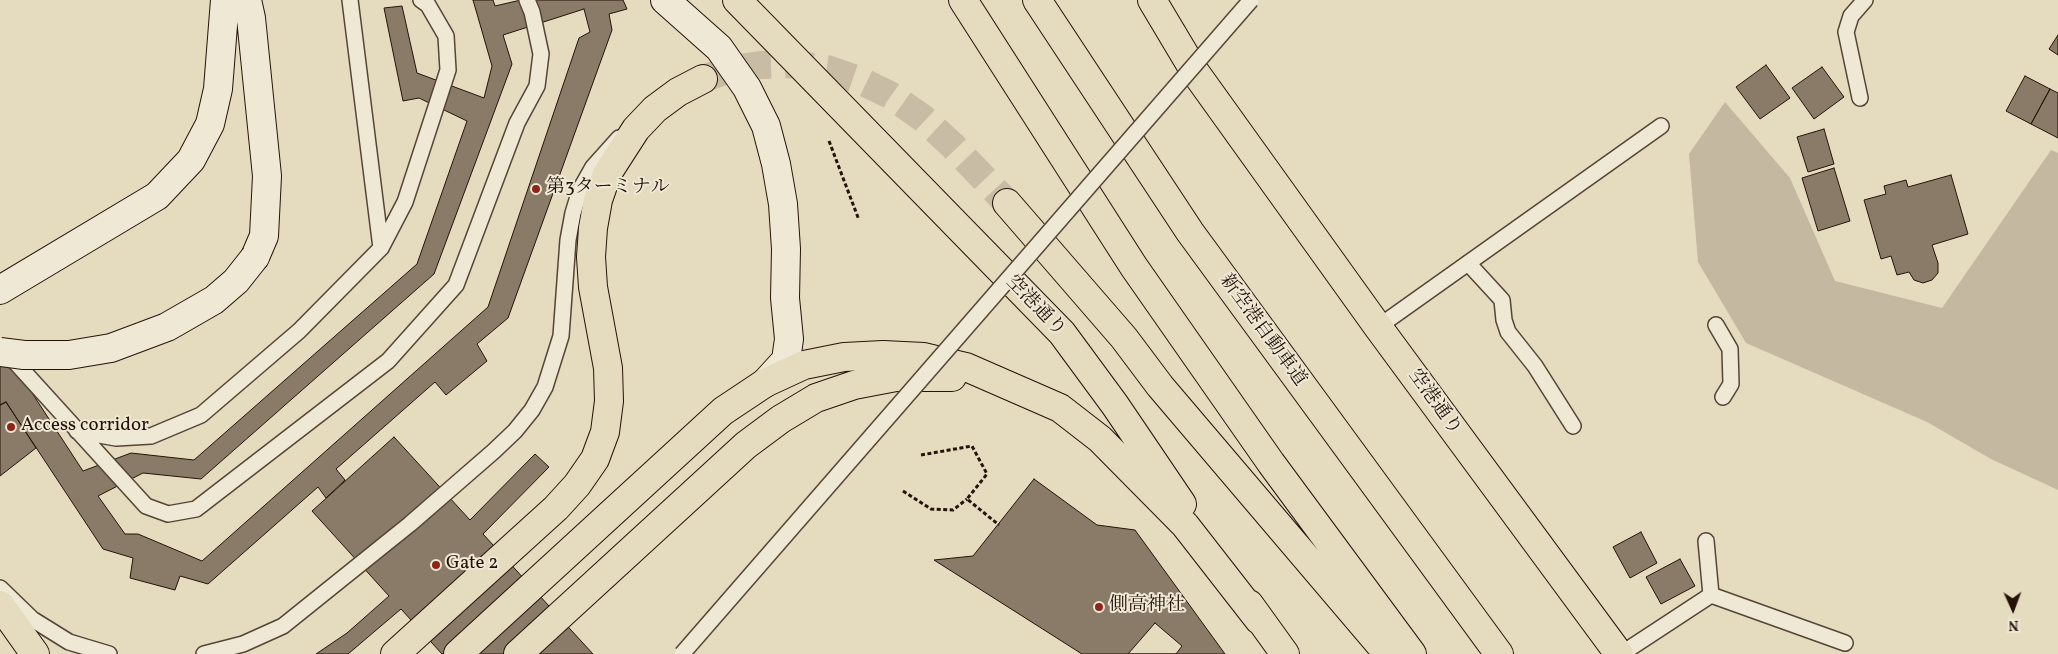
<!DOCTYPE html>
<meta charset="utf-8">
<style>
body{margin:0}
#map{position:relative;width:2058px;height:654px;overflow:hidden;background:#e5dbbf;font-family:Vollkorn,serif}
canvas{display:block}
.north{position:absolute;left:1988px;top:584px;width:50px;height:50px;-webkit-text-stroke:4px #eee8d5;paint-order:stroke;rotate:178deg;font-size:14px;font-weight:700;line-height:20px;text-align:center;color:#251309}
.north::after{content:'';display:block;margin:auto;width:18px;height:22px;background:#251309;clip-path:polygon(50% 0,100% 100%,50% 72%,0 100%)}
</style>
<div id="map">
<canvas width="2058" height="654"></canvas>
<div class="north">N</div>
</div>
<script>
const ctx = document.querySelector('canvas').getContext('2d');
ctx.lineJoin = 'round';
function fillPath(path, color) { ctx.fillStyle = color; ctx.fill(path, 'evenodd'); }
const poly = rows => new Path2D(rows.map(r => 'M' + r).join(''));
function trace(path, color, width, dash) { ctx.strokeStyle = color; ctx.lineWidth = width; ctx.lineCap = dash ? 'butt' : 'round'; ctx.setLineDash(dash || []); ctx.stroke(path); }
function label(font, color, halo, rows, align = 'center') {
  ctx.font = font + ' Vollkorn,"Noto Serif JP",serif'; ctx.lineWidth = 4; ctx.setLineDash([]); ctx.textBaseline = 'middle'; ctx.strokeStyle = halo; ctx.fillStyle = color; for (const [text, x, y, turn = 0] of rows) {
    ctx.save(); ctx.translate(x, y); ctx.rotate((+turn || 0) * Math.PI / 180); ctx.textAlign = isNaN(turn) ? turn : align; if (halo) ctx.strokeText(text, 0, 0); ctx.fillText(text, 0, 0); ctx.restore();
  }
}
fillPath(poly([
 [1725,102,1790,178,1835,281,1942,308,2051,150,2058,153,2058,490,1991,459,1927,422,1746,343,1698,262,1689,154]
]), '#c4b9a0');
const building = poly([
 [473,0,493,0,495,6,521,0,623,0,627,9,609,14,612,30,508,318,477,344,487,361,446,395,435,382,336,469,345,480,326,498,318,487,208,584,180,576,175,590,130,578,133,558,103,549,6,402,0,405,0,348,2,347,83,471,131,453,194,460,417,264,467,121,419,98,403,101,384,8,402,6,417,73,484,98,492,66,473,0],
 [584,9,590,32,579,38,488,307,202,561,138,534,125,534,98,496,143,473,201,479,434,274,512,64,503,35,584,9],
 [2058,35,2058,55,2049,49,2058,35],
 [1766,65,1790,98,1760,119,1736,87,1766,65],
 [1822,67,1844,97,1814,119,1792,88,1822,67],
 [2025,76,2050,89,2031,124,2006,111,2025,76],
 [2050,89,2058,93,2058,138,2031,124,2050,89],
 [1824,129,1834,164,1808,172,1797,137,1824,129],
 [1834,168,1850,221,1818,231,1802,178,1834,168],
 [1951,175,1968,234,1932,245,1938,263,1938,273,1932,280,1923,283,1914,280,1909,272,1897,275,1891,256,1881,259,1864,200,1886,194,1884,186,1906,180,1908,187,1951,175],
 [6,402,36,448,0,476,0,405,6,402],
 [394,437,470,520,535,454,549,467,483,534,593,654,442,654,401,609,348,654,316,654,347,633,389,596,312,511,394,437],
 [1034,479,1097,525,1135,530,1225,654,1082,654,934,560,973,556,1034,479],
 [1641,532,1657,563,1630,578,1613,547,1641,532],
 [1680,559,1695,586,1661,604,1646,577,1680,559],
 [1155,623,1182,646,1176,654,1128,654,1155,623]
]);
fillPath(building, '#897b68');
trace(building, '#251309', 1);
trace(poly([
 [703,79,727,70,760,65,792,64,827,69,859,80,890,95,924,119,952,145,1007,203]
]), '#c8bda4', 28, [28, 14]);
const lane = poly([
 [350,0,381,248],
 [1860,98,1846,32,1851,16,1865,0],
 [1468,263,1502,300,1504,320,1508,332,1535,366,1573,426],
 [1716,325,1730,349,1731,384,1723,397],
 [1378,327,1661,126],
 [7,353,146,506,168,514,196,509,388,361,456,285,517,123,537,86,541,54,532,12,527,0],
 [77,431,116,438,151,436,201,415,299,331,381,248,405,202,448,70,446,36,428,5,421,0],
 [0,588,32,619,69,642,109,654],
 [1711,595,1845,643],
 [204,654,243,644,283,626,410,524,494,451,515,431,532,410,545,387,561,336,568,240,573,213,580,190,593,167,619,138],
 [1621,654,1711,595,1706,541]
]);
const secondary = poly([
 [247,0,251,18,267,176,264,236,255,257],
 [665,0,719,48,747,88,766,126,776,164,783,204,786,249,785,298,789,339,786,360,765,383],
 [0,290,157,196,191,160,210,124,218,89,225,0]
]);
const highway = poly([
 [737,0,1062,333,1115,405,1182,504],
 [963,0,1134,267,1271,463,1412,654],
 [1037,0,1190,232,1499,654],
 [1152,0,1195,72,1378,327,1619,654],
 [1007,203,1124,338,1160,386,1388,654],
 [1249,604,1285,654],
 [0,605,35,654],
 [395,654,556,508,577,485,595,459,605,432,609,401,608,368,593,287,591,257,593,228,598,200,607,174,636,129,655,109,678,92,703,79],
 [458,654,723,411,765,383,804,365,844,357,883,355,924,357,966,367,1060,408,1100,439,1185,525,1259,620],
 [518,654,746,445,781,419,816,398,854,385,896,377,952,377]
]);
trace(lane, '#554536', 18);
trace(secondary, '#251309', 30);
trace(highway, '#251309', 30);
trace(poly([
 [829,141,859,220],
 [921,455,972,446,987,474,967,499,999,525],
 [903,491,931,509,953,510,967,499]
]), '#251309', 3, [4, 2.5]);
trace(lane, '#eee8d5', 15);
trace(secondary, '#eee8d5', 28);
trace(highway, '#e5dbbf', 28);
const laneBridge = poly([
 [682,654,1251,0]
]);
const secondaryBridge = poly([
 [0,352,24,355,69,355,111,348,167,327,214,300,236,281,255,257]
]);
trace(laneBridge, '#554536', 18, []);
trace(secondaryBridge, '#251309', 30, []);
trace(laneBridge, '#eee8d5', 15);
trace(secondaryBridge, '#eee8d5', 28);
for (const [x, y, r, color] of [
 [536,189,5,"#8f2418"],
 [11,427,5,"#8f2418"],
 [436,565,5,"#8f2418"],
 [1099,607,5,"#8f2418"]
]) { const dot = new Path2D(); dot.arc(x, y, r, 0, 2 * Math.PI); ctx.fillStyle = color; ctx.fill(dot); trace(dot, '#eee8d5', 2); }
label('19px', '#251309', '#eee8d5', [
 ["第3ターミナル",546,189],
 ["Access corridor",21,427],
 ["Gate 2",446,565],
 ["側高神社",1109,607]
], 'left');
label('19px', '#251309', '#eee8d5', [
 ["空港通り",1035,307,46],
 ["新空港自動車道",1262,331,54],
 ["空港通り",1434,403,54]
]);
</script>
